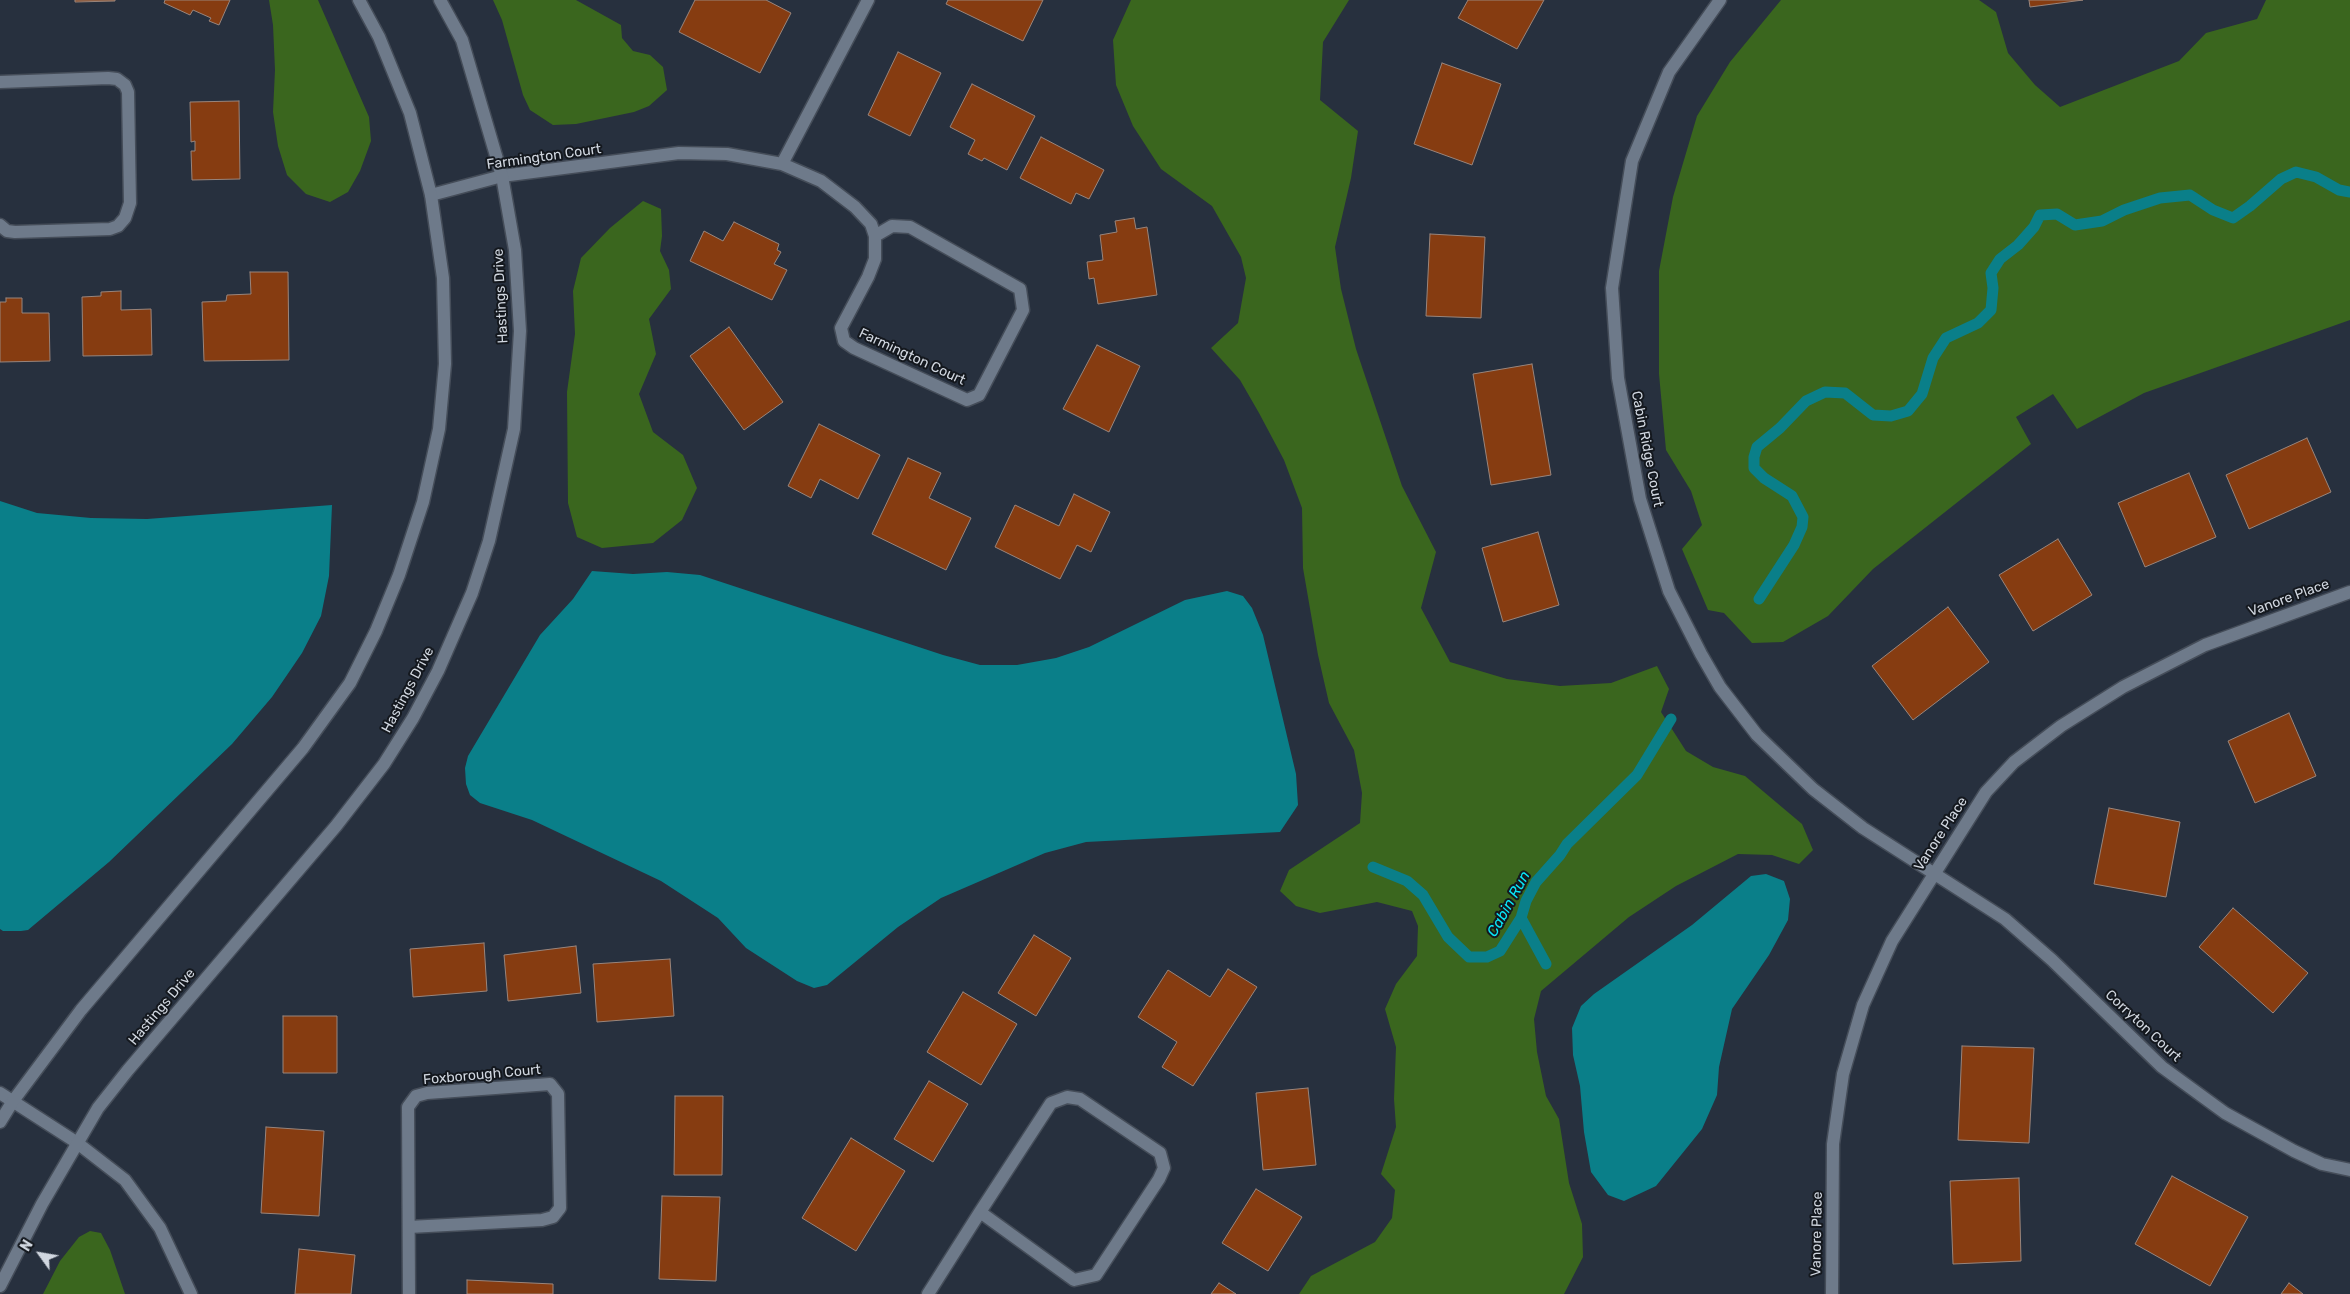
<!DOCTYPE html>
<style>
body{margin:0}
#map{position:relative;width:2350px;height:1294px;overflow:hidden;background:#27303e;font-family:Rubik,sans-serif}
canvas{display:block}
.north{position:absolute;left:15px;top:1229px;width:50px;height:50px;-webkit-text-stroke:4px #14181e;paint-order:stroke;rotate:302deg;font-size:14px;font-weight:700;line-height:20px;text-align:center;color:#d1d7e0}
.north::after{content:'';display:block;margin:auto;width:18px;height:22px;background:#d1d7e0;clip-path:polygon(50% 0,100% 100%,50% 72%,0 100%)}
</style>
<div id="map">
<canvas width="2350" height="1294"></canvas>
<div class="north">N</div>
</div>
<script>
const ctx = document.querySelector('canvas').getContext('2d');
ctx.lineJoin = 'round';
function fillPath(path, color) { ctx.fillStyle = color; ctx.fill(path, 'evenodd'); }
const poly = rows => new Path2D(rows.map(r => 'M' + r).join(''));
function trace(path, color, width, dash) { ctx.strokeStyle = color; ctx.lineWidth = width; ctx.lineCap = dash ? 'butt' : 'round'; ctx.setLineDash(dash || []); ctx.stroke(path); }
function label(font, color, halo, rows, align = 'center') {
  ctx.font = font + ' Rubik,sans-serif'; ctx.lineWidth = 4; ctx.setLineDash([]); ctx.textBaseline = 'middle'; ctx.strokeStyle = halo; ctx.fillStyle = color; for (const [text, x, y, turn = 0] of rows) {
    ctx.save(); ctx.translate(x, y); ctx.rotate((+turn || 0) * Math.PI / 180); ctx.textAlign = isNaN(turn) ? turn : align; if (halo) ctx.strokeText(text, 0, 0); ctx.fillText(text, 0, 0); ctx.restore();
  }
}
fillPath(poly([
 [269,0,318,0,369,117,371,141,360,171,348,192,330,202,306,194,287,175,278,146,273,112,275,70,273,25],
 [493,0,576,0,621,25,622,38,633,51,650,55,663,67,667,90,649,106,634,112,576,124,553,125,530,110,523,95,502,20],
 [1131,0,1349,0,1323,42,1320,100,1358,131,1351,178,1335,247,1341,289,1356,349,1402,486,1436,552,1421,608,1450,662,1507,679,1560,686,1611,683,1657,666,1669,689,1661,712,1686,751,1713,767,1745,776,1802,824,1813,850,1799,864,1772,855,1738,854,1676,886,1629,917,1541,991,1534,1019,1537,1052,1546,1096,1559,1119,1569,1183,1582,1224,1583,1257,1564,1294,1299,1294,1311,1276,1375,1242,1392,1218,1395,1190,1381,1174,1396,1127,1394,1099,1396,1047,1385,1009,1396,984,1417,956,1418,926,1412,911,1377,902,1320,913,1296,906,1280,891,1289,870,1360,823,1362,793,1354,750,1329,703,1318,655,1303,568,1302,508,1284,460,1259,413,1240,380,1211,348,1238,323,1246,278,1241,257,1212,206,1161,169,1133,126,1116,85,1113,40],
 [1781,0,1979,0,1996,12,2008,53,2035,85,2060,107,2179,61,2206,33,2257,19,2266,0,2350,0,2350,320,2144,393,2077,429,2053,394,2016,417,2031,444,1873,569,1828,616,1783,642,1752,643,1724,613,1708,610,1682,549,1702,525,1691,491,1666,450,1659,374,1659,271,1673,197,1697,116,1730,62],
 [643,201,661,209,662,236,660,251,669,270,671,289,649,319,656,354,639,394,653,432,683,455,697,488,682,520,653,543,602,548,577,537,568,503,567,392,575,334,573,291,581,258,610,228],
 [90,1231,101,1233,110,1250,125,1294,43,1294,60,1261,79,1237]
]), '#3a661e');
fillPath(poly([
 [0,501,37,513,91,518,147,519,332,505,329,576,321,616,302,653,272,697,232,744,109,862,28,930,21,931,3,931,0,929],
 [592,571,633,574,667,572,700,575,943,655,980,665,1017,665,1056,658,1089,647,1185,600,1227,591,1243,596,1252,608,1263,635,1296,774,1298,805,1280,832,1086,842,1045,853,941,898,898,927,827,985,814,988,797,981,746,948,718,918,661,881,532,820,480,803,470,795,466,784,465,768,468,756,540,635,573,599],
 [1766,874,1784,881,1790,899,1788,920,1769,955,1732,1009,1719,1067,1717,1095,1702,1129,1656,1186,1624,1201,1608,1195,1591,1172,1584,1132,1580,1086,1573,1055,1572,1028,1581,1006,1594,994,1692,925,1751,876]
]), '#0a7f89');
trace(poly([
 [1759,599,1794,545,1802,527,1803,517,1792,496,1764,478,1754,468,1754,457,1757,447,1780,428,1806,401,1825,392,1845,393,1873,415,1891,416,1908,411,1922,394,1933,358,1946,338,1978,323,1991,310,1993,288,1991,273,2000,259,2018,245,2034,227,2040,215,2057,214,2075,225,2102,221,2124,210,2160,198,2190,195,2213,210,2233,218,2250,206,2281,179,2296,172,2316,177,2339,190,2350,192],
 [1373,867,1407,881,1423,895,1448,937,1469,957,1487,957,1500,951,1521,918,1526,901,1536,882,1560,855,1567,844,1637,775,1671,719],
 [1521,918,1546,964]
]), '#0a7f89', 11);
const building = poly([
 [75,0,115,0,115,1,75,2,75,0],
 [165,0,230,0,219,25,209,21,211,18,193,10,190,15,164,3,165,0],
 [695,0,766,0,791,13,760,73,679,32,695,0],
 [948,0,1043,0,1023,41,946,4,948,0],
 [1468,0,1544,0,1517,49,1458,18,1468,0],
 [2029,0,2083,0,2030,7,2029,0],
 [898,52,941,73,910,136,868,115,898,52],
 [1442,63,1501,84,1472,165,1414,144,1442,63],
 [972,84,1035,116,1007,170,984,158,982,161,968,154,975,140,950,127,972,84],
 [239,101,240,179,192,180,191,151,195,151,195,141,191,142,190,102,239,101],
 [1041,137,1104,170,1089,199,1076,193,1071,204,1020,178,1041,137],
 [1134,218,1136,229,1147,227,1157,295,1098,304,1094,278,1089,279,1087,262,1103,260,1100,235,1117,232,1115,221,1134,218],
 [734,222,779,244,777,250,781,252,774,264,787,270,772,300,690,261,704,231,723,241,734,222],
 [1430,234,1485,237,1481,318,1426,316,1430,234],
 [250,272,288,272,289,360,204,361,202,302,226,301,227,295,251,294,250,272],
 [121,291,121,310,151,309,152,355,83,356,82,297,101,296,101,292,121,291],
 [6,298,22,298,22,313,49,313,50,361,0,362,0,302,6,302,6,298],
 [729,327,783,402,744,430,690,356,729,327],
 [1097,345,1140,366,1109,432,1063,409,1097,345],
 [1532,364,1551,475,1491,485,1473,374,1532,364],
 [819,424,880,455,858,499,820,479,811,498,788,486,819,424],
 [2307,438,2331,492,2249,529,2226,475,2307,438],
 [908,458,941,473,929,498,971,518,946,570,872,534,908,458],
 [2189,473,2216,537,2145,567,2118,503,2189,473],
 [1074,494,1110,512,1091,552,1077,545,1060,579,995,547,1015,505,1059,526,1074,494],
 [1538,532,1559,605,1503,622,1482,548,1538,532],
 [2058,539,2092,595,2033,631,1999,575,2058,539],
 [1948,607,1989,662,1913,720,1872,666,1948,607],
 [2289,713,2316,776,2255,803,2228,741,2289,713],
 [2109,808,2180,822,2166,897,2094,884,2109,808],
 [2233,908,2308,973,2273,1013,2199,947,2233,908],
 [1034,935,1071,958,1036,1016,998,993,1034,935],
 [484,943,487,991,413,997,410,949,484,943],
 [576,946,581,993,508,1001,504,955,576,946],
 [670,959,674,1016,597,1022,593,964,670,959],
 [1228,969,1257,987,1193,1086,1162,1067,1177,1042,1138,1017,1168,970,1210,997,1228,969],
 [963,992,1017,1024,981,1085,927,1052,963,992],
 [283,1016,337,1016,337,1073,283,1073,283,1016],
 [1962,1046,2034,1048,2029,1143,1958,1140,1962,1046],
 [929,1081,968,1104,933,1162,894,1139,929,1081],
 [1308,1088,1316,1165,1263,1170,1256,1093,1308,1088],
 [675,1096,723,1096,722,1175,674,1175,675,1096],
 [266,1127,324,1131,319,1216,261,1213,266,1127],
 [851,1138,905,1171,856,1251,802,1218,851,1138],
 [2172,1176,2248,1217,2210,1286,2135,1244,2172,1176],
 [2019,1178,2021,1261,1953,1264,1950,1181,2019,1178],
 [1256,1189,1302,1217,1268,1271,1222,1243,1256,1189],
 [662,1196,720,1197,716,1281,659,1279,662,1196],
 [299,1249,355,1255,351,1294,295,1294,299,1249],
 [467,1280,553,1284,553,1294,467,1294,467,1280],
 [1219,1283,1236,1294,1211,1294,1219,1283],
 [2289,1283,2303,1294,2281,1294,2289,1283]
]);
fillPath(building, '#863c11');
trace(building, '#99857c', 1);
const street = poly([
 [1720,0,1669,72,1632,161,1612,288,1618,378,1640,499,1669,591,1701,654,1720,687,1757,735,1813,789,1863,828,2005,919,2052,960,2162,1067,2225,1113,2294,1151,2322,1164,2350,1170],
 [0,82,108,78,117,79,125,85,128,92,130,203,125,218,118,226,110,229,15,232,7,231,0,225],
 [782,164,868,0],
 [431,195,502,176,679,153,727,154,782,164,821,181,855,207,871,224,875,236,875,259,868,277,841,328,844,341,854,348,967,400,979,395,1023,310,1020,289,910,227,892,226,875,236],
 [0,1093,76,1142,125,1180,160,1228,191,1294],
 [409,1227,542,1220,553,1217,560,1208,558,1094,550,1084,427,1093,416,1096,408,1107,409,1294],
 [928,1294,980,1212,1051,1103,1067,1097,1080,1099,1160,1153,1164,1168,1159,1179,1096,1275,1074,1280,980,1212],
 [1832,1294,1833,1144,1843,1074,1863,1005,1892,941,1986,792,2014,762,2061,726,2123,687,2205,645,2350,592]
]);
const secondary = poly([
 [0,1122,13,1101,81,1010,303,748,350,683,376,631,399,575,423,502,439,429,445,364,443,278,431,195,410,113,379,37,359,0],
 [0,1286,42,1204,98,1108,128,1070,336,826,384,764,413,718,438,671,472,593,489,541,514,429,520,331,515,250,502,176,462,40,440,0]
]);
trace(street, '#454d59', 15);
trace(secondary, '#454d59', 15);
trace(street, '#6e7a8a', 12);
trace(secondary, '#6e7a8a', 12);
label('14px', '#d1d7e0', '#14181e', [
 ["Farmington Court",544,157,-8],
 ["Hastings Drive",501,296,-93],
 ["Farmington Court",912,357,25],
 ["Cabin Ridge Court",1647,449,79],
 ["Vanore Place",2289,598,-20],
 ["Hastings Drive",408,690,-62],
 ["Vanore Place",1941,834,-57],
 ["Hastings Drive",162,1007,-50],
 ["Corryton Court",2143,1026,43],
 ["Foxborough Court",482,1075,-5],
 ["Vanore Place",1817,1234,-89]
]);
label('italic 15px', '#09e7f9', '#14181e', [
 ["Cabin Run",1509,904,-61]
]);
</script>
